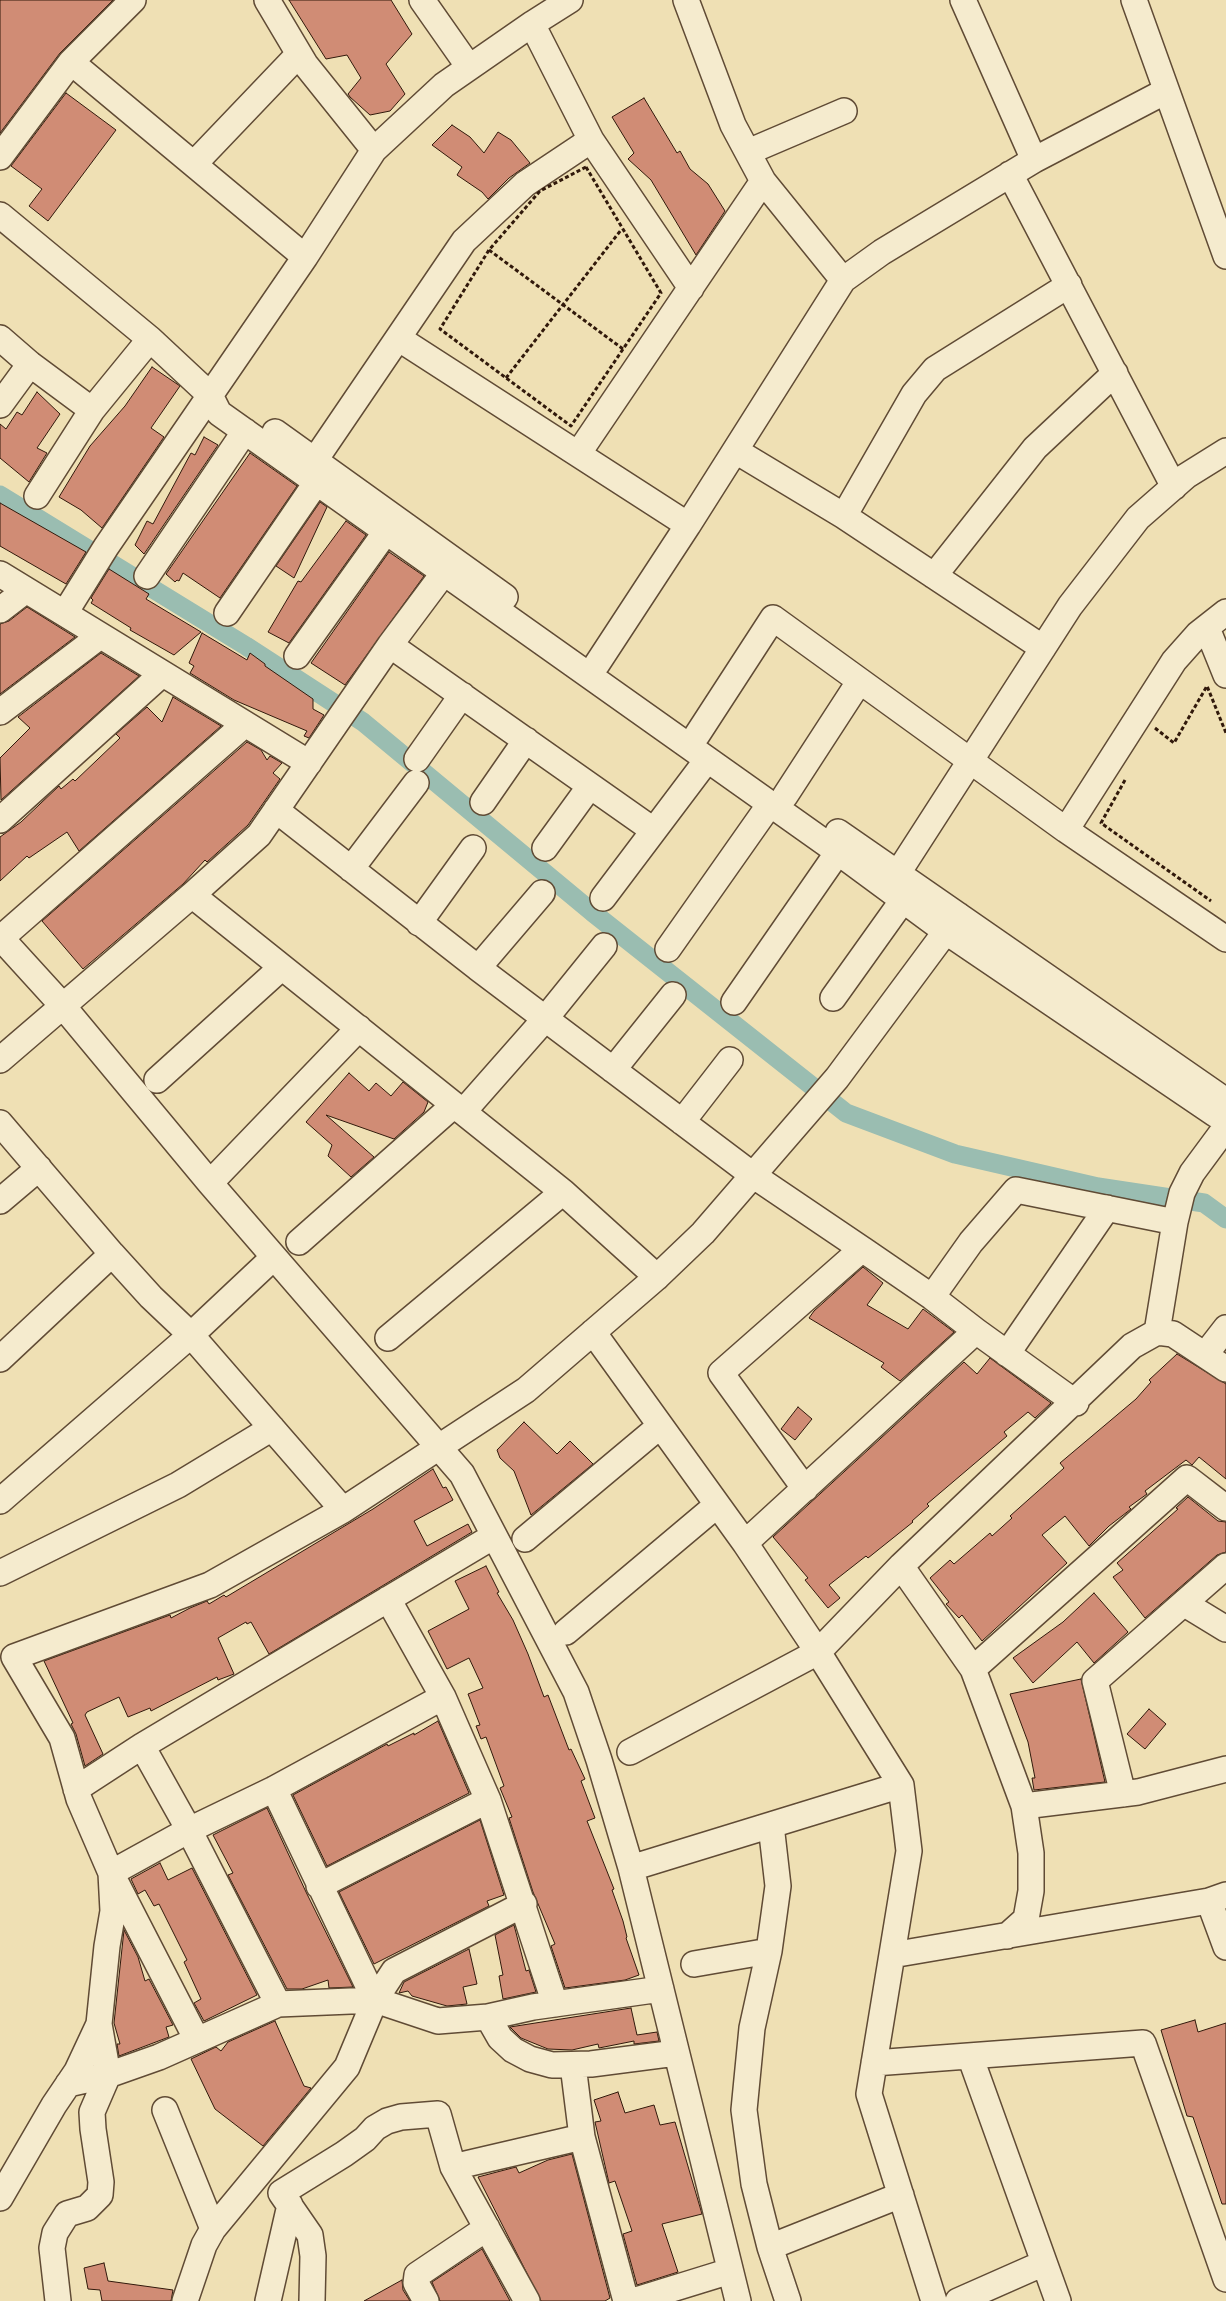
<!DOCTYPE html>
<style>
body{margin:0}
canvas{display:block;background:#efe0b4}
</style>
<canvas width="1226" height="2301"></canvas>
<script>
const ctx = document.querySelector('canvas').getContext('2d');
ctx.lineJoin = 'round';
const poly = rows => new Path2D(rows.map(r => 'M' + r).join(''));
function trace(path, color, width, dash) { ctx.strokeStyle = color; ctx.lineWidth = width; ctx.lineCap = dash ? 'butt' : 'round'; ctx.setLineDash(dash || []); ctx.stroke(path); }
function fillPath(path, color) { ctx.fillStyle = color; ctx.fill(path, 'evenodd'); }
trace(poly([
 [0,495,246,646,363,722,592,912,846,1113,955,1154,1098,1187,1204,1203,1226,1219]
]), '#9abdb1', 19);
const building = poly([
 [0,0,113,0,60,53,0,133,0,0],
 [289,0,391,0,412,34,386,64,405,94,390,111,370,115,350,97,348,94,361,78,347,55,326,59,289,0],
 [66,93,116,130,48,221,29,206,42,189,11,166,66,93],
 [644,98,677,153,680,151,690,169,708,184,725,211,696,255,651,180,628,159,634,153,612,117,644,98],
 [452,125,470,137,484,153,498,132,511,140,530,163,509,178,488,199,482,192,457,175,462,167,432,145,452,125],
 [152,367,180,386,151,428,164,437,102,528,81,510,59,497,90,446,125,406,152,367],
 [37,392,60,414,37,448,47,453,29,482,0,458,0,424,6,429,17,412,22,415,37,392],
 [204,437,218,445,144,554,135,545,147,521,153,524,191,453,195,455,204,437],
 [250,453,297,486,220,598,183,573,179,581,177,580,175,582,166,574,250,453],
 [320,502,327,507,294,578,276,566,320,502],
 [0,503,86,552,66,584,0,546,0,503],
 [346,521,366,535,289,643,268,632,298,581,301,582,346,521],
 [389,552,424,576,345,685,311,663,389,552],
 [109,569,149,594,146,599,201,632,174,655,130,630,131,628,91,603,93,600,91,598,109,569],
 [27,607,75,637,0,694,0,624,9,621,27,607],
 [202,633,247,660,250,653,265,664,265,666,313,699,313,709,324,715,309,738,304,736,307,731,234,700,190,673,194,666,189,663,202,633],
 [101,653,139,676,1,800,0,758,30,728,18,717,101,653],
 [173,697,221,726,79,851,67,832,29,858,27,856,0,881,0,837,21,822,59,786,61,789,73,779,75,781,120,738,116,734,147,707,162,722,173,697],
 [247,742,261,750,267,760,270,756,282,763,273,773,280,779,248,825,207,862,205,860,183,884,83,969,42,921,247,742],
 [349,1073,369,1091,376,1083,391,1096,403,1082,428,1102,424,1112,394,1139,326,1115,374,1157,351,1177,328,1156,332,1145,306,1122,349,1073],
 [863,1267,883,1283,867,1305,908,1329,923,1309,954,1332,900,1381,881,1367,884,1363,809,1318,814,1311,863,1267],
 [1177,1354,1226,1384,1226,1479,1199,1457,1192,1465,1186,1460,1145,1491,1147,1494,1129,1507,1131,1509,1109,1526,1089,1546,1065,1516,1042,1535,1067,1563,982,1641,962,1615,959,1618,946,1604,949,1602,930,1578,950,1560,954,1564,990,1533,992,1536,1012,1518,1010,1516,1064,1468,1060,1463,1136,1399,1151,1382,1149,1380,1177,1354],
 [990,1358,1051,1403,1035,1418,1028,1412,1004,1432,1007,1436,927,1504,929,1506,912,1521,913,1522,868,1558,866,1556,829,1585,840,1598,828,1608,805,1580,808,1578,773,1537,964,1362,977,1374,990,1358],
 [798,1407,812,1419,795,1440,781,1429,798,1407],
 [524,1422,557,1454,570,1441,593,1464,531,1515,514,1471,500,1458,497,1450,524,1422],
 [433,1469,443,1488,446,1487,453,1500,414,1521,427,1546,468,1524,472,1532,269,1654,251,1622,247,1624,246,1622,218,1638,234,1674,218,1680,217,1677,151,1711,150,1708,128,1717,119,1697,87,1712,85,1715,103,1754,85,1766,76,1734,71,1724,73,1723,44,1661,170,1615,171,1618,190,1608,207,1601,209,1604,224,1595,226,1597,373,1509,433,1469],
 [1188,1497,1218,1521,1226,1522,1226,1552,1217,1555,1145,1618,1113,1577,1123,1570,1117,1563,1178,1509,1176,1508,1188,1497],
 [486,1566,499,1592,497,1593,513,1620,528,1654,544,1697,548,1695,569,1750,571,1749,585,1779,581,1781,595,1818,587,1821,614,1889,612,1890,623,1921,627,1937,626,1938,639,1975,625,1980,565,1988,551,1946,555,1944,533,1892,509,1818,512,1817,500,1788,504,1786,486,1737,481,1739,476,1726,480,1725,468,1694,483,1688,469,1658,447,1669,428,1631,469,1609,455,1581,486,1566],
 [1094,1593,1128,1632,1094,1663,1077,1642,1033,1683,1013,1658,1063,1622,1094,1593],
 [1081,1679,1105,1782,1034,1790,1032,1778,1035,1778,1028,1742,1010,1694,1081,1679],
 [1149,1709,1166,1724,1145,1749,1127,1734,1149,1709],
 [438,1721,469,1793,327,1866,293,1795,387,1744,388,1746,414,1733,414,1735,438,1721],
 [267,1808,306,1892,353,1987,329,1988,328,1980,302,1989,287,1989,228,1875,233,1873,213,1835,267,1808],
 [480,1820,504,1895,487,1901,489,1906,374,1964,339,1892,480,1820],
 [160,1863,168,1880,192,1868,257,1995,204,2021,194,2003,201,1999,184,1962,187,1960,159,1904,154,1906,145,1890,138,1894,131,1879,160,1863],
 [514,1925,526,1971,529,1970,536,1992,503,1999,499,1976,503,1975,495,1935,514,1925],
 [124,1930,138,1957,145,1981,149,1979,173,2025,166,2027,169,2037,119,2056,117,2044,120,2044,114,2023,124,1930],
 [469,1949,477,1984,463,1987,467,2004,447,2006,412,1996,408,1991,399,1993,404,1982,469,1949],
 [631,2008,637,2035,657,2032,659,2041,634,2044,634,2041,599,2048,598,2044,572,2050,548,2049,521,2038,510,2027,631,2008],
 [1195,2020,1198,2032,1226,2023,1226,2204,1222,2204,1193,2117,1187,2116,1161,2030,1195,2020],
 [275,2021,304,2086,311,2088,263,2146,215,2109,191,2059,216,2047,221,2051,228,2042,275,2021],
 [618,2092,625,2113,654,2105,660,2125,675,2122,702,2214,662,2224,678,2272,637,2285,623,2234,632,2231,615,2181,609,2183,595,2122,601,2121,594,2100,618,2092],
 [572,2154,610,2298,605,2301,541,2301,478,2177,516,2167,519,2173,548,2160,572,2154],
 [482,2249,510,2301,440,2301,432,2282,482,2249],
 [104,2263,108,2281,173,2290,171,2301,102,2301,100,2290,88,2289,84,2268,104,2263],
 [402,2280,403,2290,410,2301,364,2301,402,2280]
]);
fillPath(building, '#d08c75');
trace(building, '#31190b', 1);
const minor = poly([
 [422,0,469,67],
 [686,0,733,125,763,181,843,280],
 [963,0,1034,160],
 [1134,0,1226,256],
 [532,24,570,0],
 [71,62,305,257],
 [591,140,691,288],
 [748,152,844,111],
 [0,157,71,62,133,0],
 [194,164,299,54],
 [1010,174,1174,487],
 [0,215,150,339,210,395,219,413,838,852,945,931,1215,1114,1226,1119],
 [0,338,30,364,92,410],
 [398,338,688,525,843,280,882,252,1034,160,1166,91],
 [0,405,30,364],
 [275,432,505,597],
 [736,451,844,516,914,394,935,369,1069,285],
 [578,454,763,181],
 [315,460,464,241,525,184,591,140,532,24,444,85,374,150],
 [37,496,92,410,150,339],
 [844,516,1043,648],
 [0,574,309,763],
 [147,576,245,431],
 [934,576,1035,448,1115,373],
 [0,610,26,590],
 [65,613,106,547,305,257,374,150,305,64,267,0],
 [227,613,316,483],
 [1207,628,1226,675],
 [390,645,653,830],
 [297,656,385,533],
 [597,664,688,525],
 [0,712,100,636],
 [697,735,773,618,1066,830,1226,939],
 [417,759,462,695],
 [785,796,859,682],
 [483,802,526,740],
 [276,810,478,968],
 [0,820,162,674],
 [1066,830,1174,661,1198,634,1226,612],
 [838,832,1226,1101],
 [545,848,590,786],
 [351,869,416,783],
 [898,873,1070,606,1138,518,1186,476,1226,451],
 [542,893,478,968,754,1176,862,1249],
 [192,895,259,835,390,645,443,574],
 [603,898,707,760],
 [419,923,473,848],
 [0,937,62,1005,210,1183,462,1474,576,1692,599,1760,631,1868,738,2301],
 [0,939,245,724],
 [668,949,770,804],
 [833,998,903,900],
 [734,1002,838,852],
 [0,1060,192,895,563,1192],
 [613,1070,673,995],
 [157,1080,282,967],
 [463,1112,545,1019,604,946],
 [682,1122,730,1060],
 [0,1123,112,1254,151,1297,191,1335,343,1510],
 [210,1183,359,1028],
 [0,1201,39,1168],
 [299,1242,454,1105],
 [932,1297,971,1242,1016,1190,1175,1222],
 [593,1332,745,1543,818,1652,630,1752],
 [1157,1332,1175,1222,1182,1193,1192,1173,1226,1127],
 [388,1338,563,1192,657,1277],
 [1007,1354,1107,1208],
 [1205,1355,1226,1328],
 [0,1359,112,1254],
 [805,1489,721,1373,862,1249,932,1297,976,1331],
 [0,1501,191,1335,274,1257],
 [525,1539,660,1426],
 [745,1543,976,1331,1076,1403],
 [901,1566,973,1669,1024,1806,1031,1853,1031,1891,1026,1919,1007,1936],
 [0,1573,178,1485,272,1428],
 [388,1599,443,1697,488,1800,555,2004],
 [1185,1604,1226,1629],
 [566,1632,717,1505],
 [973,1669,1187,1478,1226,1508],
 [142,1746,189,1830,278,2004],
 [901,1785,909,1851,869,2094,934,2301],
 [76,1789,142,1746,494,1536],
 [274,1789,375,2000],
 [1123,1794,1095,1681,1226,1566],
 [1024,1806,1138,1792,1226,1769],
 [631,1868,901,1785,818,1652,901,1566,1132,1346,1157,1332,1173,1334,1226,1369],
 [319,1886,488,1800],
 [1226,1895,1209,1901,1226,1947],
 [892,1955,1209,1901],
 [694,1964,769,1951],
 [488,2017,500,2038,513,2050,530,2059,552,2065,591,2064,676,2053],
 [197,2040,111,1873,79,1799,62,1738,14,1657,210,1585,343,1510,526,1390,657,1277,703,1233,837,1078,958,915],
 [970,2056,1058,2301],
 [874,2063,1143,2043,1226,2279],
 [573,2065,582,2137,626,2301],
 [68,2084,108,2075,159,2057,278,2004,375,2000,438,2021,488,2017,533,2007,661,1989],
 [165,2110,213,2229],
 [453,2167,582,2137],
 [0,2198,54,2105,77,2071,99,2024],
 [770,2247,754,2184,744,2110,752,2028,769,1951,778,1886,771,1825],
 [58,2301,52,2248,55,2233,67,2214,87,2208,100,2195,101,2182,93,2129,92,2112,108,2075,99,2024,107,1946,113,1911,111,1873,189,1830,274,1789,443,1697],
 [185,2301,204,2245,213,2229,347,2067,375,2000,394,1971,524,1904],
 [268,2301,290,2205],
 [312,2301,313,2256,310,2235,281,2193,344,2154,365,2139,375,2128,387,2121,401,2117,438,2114,453,2167,527,2301],
 [426,2301,416,2283,417,2275,487,2228],
 [633,2301,730,2271],
 [788,2301,770,2247,901,2195],
 [958,2301,1044,2263]
]);
trace(minor, '#604b35', 28);
trace(poly([
 [586,167,661,293,571,426,440,329,489,250,540,191,586,167],
 [489,250,623,349],
 [506,378,621,230],
 [1155,728,1174,743,1207,686,1226,733],
 [1125,780,1101,823,1211,901]
]), '#31190b', 3, [4, 2.5]);
trace(minor, '#f5ebce', 25);
</script>
